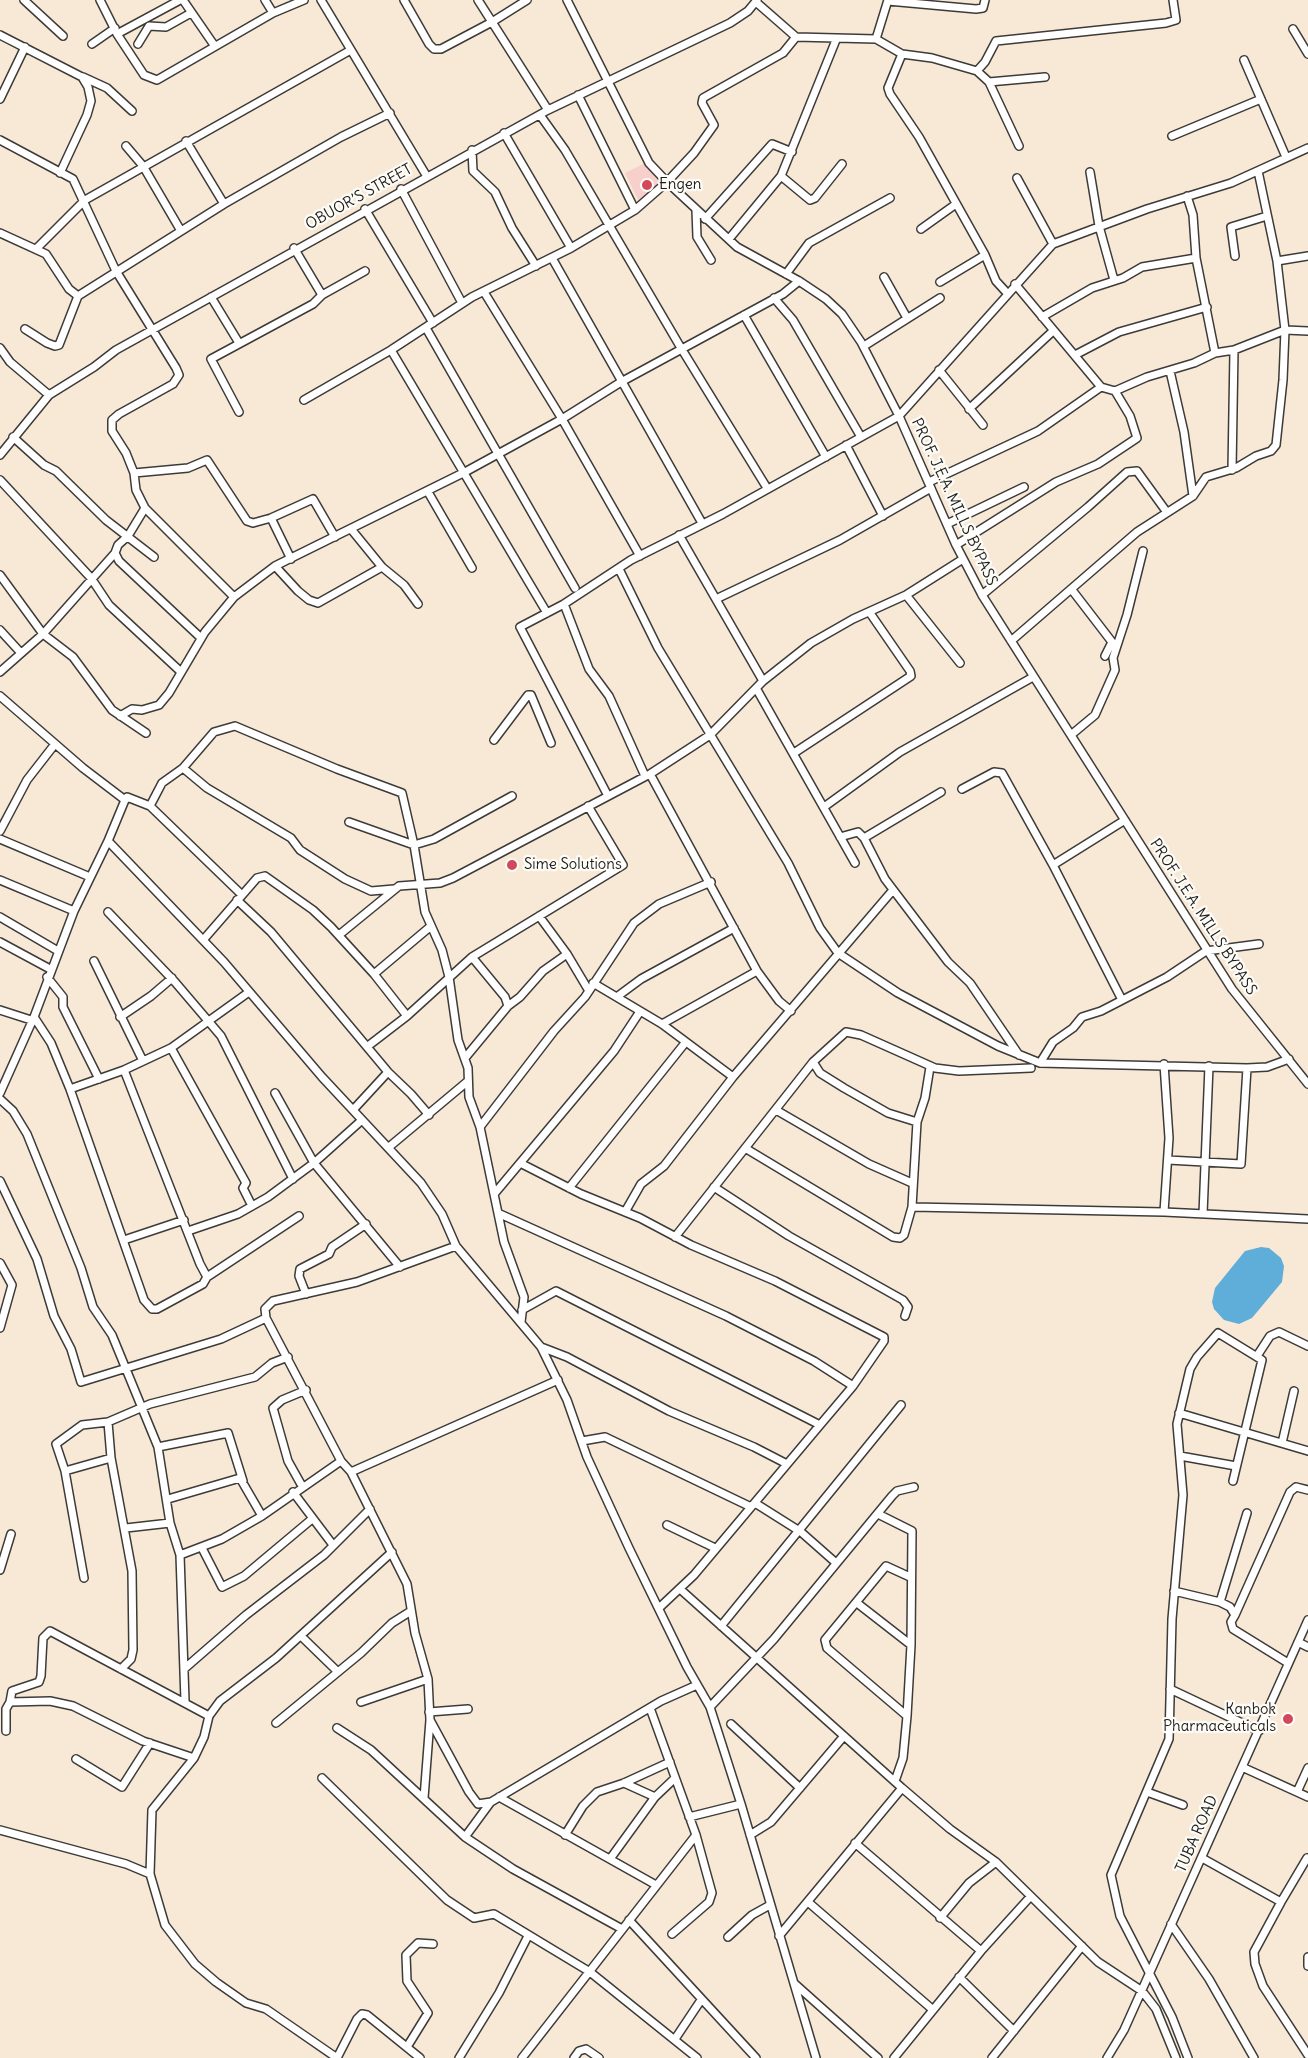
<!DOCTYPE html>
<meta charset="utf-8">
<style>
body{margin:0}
canvas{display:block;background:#f8e9d7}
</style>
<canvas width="1308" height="2058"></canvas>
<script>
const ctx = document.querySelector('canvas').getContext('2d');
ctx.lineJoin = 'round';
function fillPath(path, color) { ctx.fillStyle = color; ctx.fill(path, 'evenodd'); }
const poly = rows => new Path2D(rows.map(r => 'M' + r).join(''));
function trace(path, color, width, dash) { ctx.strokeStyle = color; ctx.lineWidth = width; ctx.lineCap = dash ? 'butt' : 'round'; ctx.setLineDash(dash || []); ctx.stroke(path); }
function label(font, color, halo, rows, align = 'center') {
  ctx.font = font + ' Delius,sans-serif'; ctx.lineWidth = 4.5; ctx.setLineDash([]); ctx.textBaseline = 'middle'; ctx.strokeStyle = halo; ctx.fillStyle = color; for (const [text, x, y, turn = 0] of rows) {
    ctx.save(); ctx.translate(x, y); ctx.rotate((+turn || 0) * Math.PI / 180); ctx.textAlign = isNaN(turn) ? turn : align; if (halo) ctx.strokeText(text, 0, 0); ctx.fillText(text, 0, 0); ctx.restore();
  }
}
fillPath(poly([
 [645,163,661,185,638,200,625,173]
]), '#f7d0cc');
fillPath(poly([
 [1261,1247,1269,1248,1281,1258,1284,1266,1282,1282,1252,1318,1239,1324,1224,1320,1214,1309,1212,1302,1215,1288,1245,1251]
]), '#5fadd9');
const minor = poly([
 [24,0,63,36],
 [100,0,117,34,144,75,157,80,273,13,304,0],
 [183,0,214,45],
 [265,0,273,13],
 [321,0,426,175],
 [404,0,429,44,434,49,441,49,492,22,478,0],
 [527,0,492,22,548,110],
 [567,0,649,163,667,182,737,247,799,281,826,299,842,314,861,342,899,416,956,545,982,595,1232,989,1308,1084],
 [888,1,976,9,983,8,985,0],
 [756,2,796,37,876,39,902,54,932,58,977,71,989,82,1019,146],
 [1293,29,1308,54],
 [117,34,180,0],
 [0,35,82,77,88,87,91,101,87,115,60,173],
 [876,39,888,0],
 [92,44,115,28],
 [138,44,149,26,166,27,191,13],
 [902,54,888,88,890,94,919,137,985,255,996,281,1007,293],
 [1244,60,1286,157],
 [977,71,985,62,996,41,1166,23,1176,20,1173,0],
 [83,77,107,88,132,111],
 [989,82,1045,77],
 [578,95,635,210],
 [0,99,25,47],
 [540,115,565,150,681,348,767,488],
 [504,133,571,248],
 [1172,136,1261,99],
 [0,140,73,179,116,271,176,368,179,375,173,384,119,414,112,420,112,431,126,453,134,473,136,490,145,508,234,597],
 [186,141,224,204],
 [126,146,143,166,181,231],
 [472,150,473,171,495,192,512,228,536,266],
 [1090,172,1099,226,1114,280],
 [781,176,810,200,815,198,842,164],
 [1017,178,1053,244],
 [401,189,462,303],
 [1187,196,1193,215,1196,258,1215,353],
 [365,209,433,323],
 [696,210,697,237,711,260],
 [705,219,772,144,792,152],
 [921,229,956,204],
 [0,233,46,254,69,289,78,296,224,204,341,137,390,113],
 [729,239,781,176,836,40],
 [294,248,322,295],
 [36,249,85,200,349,51],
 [1235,256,1231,227,1267,216],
 [552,258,702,523],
 [1277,261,1308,256],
 [786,274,809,243,890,198],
 [884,277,907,318],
 [940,282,985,255],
 [484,292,562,419,640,556],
 [211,297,239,343],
 [774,298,793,320,861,437],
 [744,315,826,457],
 [1042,317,1092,288,1123,278,1142,267,1196,258],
 [426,328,575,588],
 [25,329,47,343,55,346,59,345,78,296],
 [864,346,940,298],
 [0,348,10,362,49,395],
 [391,350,547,613],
 [1075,355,1119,332,1207,307],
 [939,370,983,425],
 [1170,371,1184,432,1193,496],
 [1115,391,1147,377,1194,363,1215,353,1234,350,1285,330,1308,331],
 [304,400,391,350,472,297,571,248,635,210,667,182,694,153,714,125,702,103,703,98,783,53,796,37],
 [969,409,1053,331],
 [239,412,211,359,313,304,322,295,365,271],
 [13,437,44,465,56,471,106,520,154,557],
 [846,445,883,516],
 [0,455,49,395,94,367,116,350,548,110,730,23,748,11,757,0],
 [1232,470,1234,350],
 [134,473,188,468,207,460,247,521,253,523,271,518,313,499,335,537],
 [0,480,91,578,109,605,181,672],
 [929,482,1038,431,1101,387],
 [428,492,472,568],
 [145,508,128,536,118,545,115,553,119,561,201,638],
 [271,518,291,559],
 [947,524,1024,487],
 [351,529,382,567,404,585,418,604],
 [679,535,763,681],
 [956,545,1056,482,1098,464,1137,438,1130,416,1115,391,1101,387,1015,284],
 [275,566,298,591,309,600,318,603,382,567],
 [619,569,658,648,788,863,820,928,838,953,898,993,998,1046,1040,1063,1247,1068,1267,1067,1289,1059],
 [0,575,43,634,73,657,112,710,146,733],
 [1072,590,1112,642,1105,656],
 [906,595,960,663],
 [982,595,1088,507,1127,472,1137,471,1166,511],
 [716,599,840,540,931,488],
 [564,604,589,669,609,696,645,776],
 [0,630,21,653],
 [1011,641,1137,532,1193,496,1206,477,1236,468,1256,456,1271,451,1276,445,1283,380,1285,330,1277,261,1258,171],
 [0,672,43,634,115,553],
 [756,688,855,863],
 [0,696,83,768,125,800,108,841,224,962,322,1077,421,1183,442,1214,456,1246,541,1347,567,1400,587,1457,629,1548,687,1667,710,1707,741,1804,816,2058],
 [120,716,132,709,142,710,159,705,169,693,205,632,234,597,275,566,465,472,562,419,621,382,783,294,799,281],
 [1071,735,1095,715,1115,670,1113,658,1127,615,1143,551],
 [494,740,528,695,531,695,551,743],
 [794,753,911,676,910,671,870,613],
 [183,768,207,788,291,838,300,850,345,879,371,891,394,889],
 [650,774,757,971,779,1001,791,1011],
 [962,789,994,772,1002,773,1053,865,1122,1000],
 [608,796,520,627,564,604,631,560,723,514,899,416,1053,244,1147,209,1231,183,1308,148],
 [125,800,127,797,150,806,242,895],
 [150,806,162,783,183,768,214,732,235,726,337,769,402,793,414,845,425,912,442,950,449,977,458,1040,468,1068,469,1097,480,1127,504,1242,524,1297,521,1322],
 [824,807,900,752,1033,677],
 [349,822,414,845,434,839,512,796],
 [0,831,27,780,55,744],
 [840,837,858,832,864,838,885,879,948,962,970,983,1019,1055],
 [864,838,941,792],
 [0,839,90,877],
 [1053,865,1125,820],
 [0,880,74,911],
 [237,900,271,932,388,1072,411,1094,429,1115],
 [108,912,175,982,221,1036,293,1179],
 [539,916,567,954,589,991],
 [0,917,58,951],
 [339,935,399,886,440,883,453,878,650,774,710,735,763,681,811,643,853,619,906,595,963,559],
 [204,939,257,878,265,876,313,910,331,927,374,974,407,1016],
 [0,942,50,969],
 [472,957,623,865,588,806],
 [94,961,143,1061],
 [374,974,431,926],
 [47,977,63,997,63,1007,99,1079],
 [593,983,662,1024,733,1077],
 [618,996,641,979,734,928],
 [508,1006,520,997,543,971,567,954],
 [0,1010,31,1020],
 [34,1017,51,1043,70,1089,124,1070,171,1048,249,992],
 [120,1017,151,996,172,978],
 [662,1024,757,971],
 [368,1046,407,1016,472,957,505,997,508,1006,465,1058],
 [171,1048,246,1183,243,1188,252,1206],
 [813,1062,820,1073,844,1088,888,1113,917,1122],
 [1040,1063,1053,1042,1073,1028,1082,1017,1101,1011,1167,977,1206,951,1259,944],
 [70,1089,144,1300,152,1309,157,1309,203,1284,207,1277,200,1264,124,1070],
 [0,1093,34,1017,74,911,108,841],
 [275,1093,314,1163,400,1267],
 [0,1099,13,1111,27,1134,81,1268,93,1307,112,1335,158,1447,170,1523,180,1555,185,1701],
 [353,1110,388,1072],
 [776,1110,869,1164,912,1183],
 [480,1127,554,1031,585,997,634,923,659,904,711,882],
 [389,1147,468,1081],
 [745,1148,893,1237,900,1238,904,1235,912,1207,917,1122,925,1098,930,1067],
 [1168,1160,1241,1164,1247,1068],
 [522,1164,581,1194,640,1218,691,1245,775,1281,884,1337,884,1341,853,1386,820,1425,694,1575,659,1608],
 [0,1181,37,1259,54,1316,71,1349,81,1382,221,1339,266,1318],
 [714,1187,789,1236,903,1300,908,1307,905,1316],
 [569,1188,685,1043],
 [495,1193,614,1051,639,1013],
 [912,1207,1164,1212,1308,1219],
 [625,1212,641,1184,664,1166,733,1077,893,890],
 [1164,1212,1169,1138,1164,1064],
 [500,1214,726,1316,814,1361,853,1386],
 [1203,1214,1209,1066],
 [188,1231,238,1214,268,1197,314,1163,362,1120],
 [675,1237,813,1062,846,1032,861,1035,935,1068,959,1071,1031,1068],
 [124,1240,184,1220],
 [456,1246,357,1282,273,1301,265,1309,266,1318,341,1461,351,1472,407,1584,415,1633,428,1679,430,1720,469,1792,478,1804,491,1802,661,1701,697,1685],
 [0,1263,12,1285,0,1328],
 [207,1277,299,1216],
 [306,1294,299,1276,300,1269,329,1254,332,1247,366,1224],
 [522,1310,556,1291,820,1425],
 [541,1347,567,1357,669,1411,754,1447,787,1464],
 [1257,1356,1270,1336,1279,1332,1308,1346],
 [1179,1413,1308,1451],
 [108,1422,111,1458,132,1571,133,1650,131,1659,121,1669],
 [582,1441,605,1437,751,1507],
 [1282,1443,1294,1391],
 [158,1447,228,1433,243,1481],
 [1180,1456,1236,1466],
 [65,1471,111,1458],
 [351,1472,558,1380],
 [302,1486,288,1461,273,1408,282,1400,306,1390],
 [293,1492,333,1545],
 [168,1499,240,1478,262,1516],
 [755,1503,801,1532,835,1562],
 [878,1514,912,1531,911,1645],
 [667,1525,715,1548],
 [126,1528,170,1523],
 [202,1548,222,1587,244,1576,312,1519],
 [180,1555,222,1539,262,1516,341,1461],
 [0,1570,11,1534],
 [84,1578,65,1471,56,1444,82,1425,108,1422,150,1404,255,1377,272,1363,288,1357],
 [680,1589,902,1788,950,1829,996,1862,1098,1962,1142,1991,1156,2009,1176,2058],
 [1174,1591,1220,1602,1230,1607,1235,1615,1231,1622,1233,1629,1288,1663],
 [1220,1602,1247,1513],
 [857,1603,911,1645,907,1716],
 [1235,1615,1290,1492,1296,1487,1308,1490],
 [721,1626,901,1405],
 [301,1636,338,1672],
 [1298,1642,1308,1647],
 [184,1669,246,1615,324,1555,370,1509],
 [1170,1689,1259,1731],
 [10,1702,12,1691,39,1682,41,1676,43,1638,50,1631,209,1716],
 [361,1702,428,1679],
 [710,1707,774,1639,892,1496,897,1491,914,1487],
 [650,1708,696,1835,712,1893,709,1902,672,1934],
 [429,1712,468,1709],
 [276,1723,361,1653,392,1623,411,1611],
 [731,1724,800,1788],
 [337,1728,371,1750,465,1837,513,1869,622,1929],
 [6,1731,6,1709,10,1702,50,1701,73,1706,143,1741,194,1758],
 [76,1759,122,1787,150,1743],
 [1242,1767,1308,1797],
 [322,1778,447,1900,474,1918,494,1914,590,1972,697,2058],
 [895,1781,903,1758,907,1716,827,1648,825,1640,886,1566,910,1577],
 [624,1783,655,1797],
 [1147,1792,1183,1805],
 [1297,1792,1308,1768],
 [499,1797,656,1885],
 [424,1798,430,1720],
 [689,1817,741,1804],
 [0,1830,126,1864,150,1874],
 [565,1835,583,1806,597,1792,624,1783,670,1762],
 [750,1835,771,1822,844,1736],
 [465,1837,490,1803],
 [855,1843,981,1951],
 [1202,1858,1281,1902,1254,1952,1255,1964,1263,1986,1308,2055],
 [610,1859,655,1797,675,1778],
 [808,1902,932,2009],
 [1281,1902,1307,1858],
 [940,1918,969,1883,996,1862],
 [629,1920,756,2058],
 [1171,1924,1209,1979,1254,2058],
 [779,1936,902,1788],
 [728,1937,752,1915,770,1905],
 [1308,1957,1308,1966],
 [959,1977,1014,2031],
 [795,1984,878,2058],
 [675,2039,701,2000],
 [407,2047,428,2013,407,1981,406,1955,418,1943,433,1944],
 [337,2058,266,2009,246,2003,216,1982,195,1964,165,1925,150,1874,152,1810,194,1758,204,1737,209,1716,220,1701,276,1658,392,1552],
 [337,2058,357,2019,362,2014,367,2015,420,2058],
 [459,2058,499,1993,528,1936],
 [522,2058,696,1835],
 [574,2058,579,2051,586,2049,599,2058],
 [894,2058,981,1951,1030,1897],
 [992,2058,1082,1946],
 [1107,2058,1124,2030,1308,1620],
 [1188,2058,1172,2017,1120,1916,1111,1875,1169,1739,1172,1619,1183,1495,1177,1424,1190,1369,1197,1357,1218,1333,1262,1360,1233,1481]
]);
trace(minor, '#3d3b38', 10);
trace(minor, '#fff', 7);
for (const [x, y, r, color] of [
 [647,185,6,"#d1495b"],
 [512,865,6,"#d1495b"],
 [1288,1719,6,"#d1495b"]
]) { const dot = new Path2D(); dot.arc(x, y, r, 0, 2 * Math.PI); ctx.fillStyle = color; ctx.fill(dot); trace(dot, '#fdfcf7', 2); }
label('15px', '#1c1c1c', '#fdfcf7', [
 ["Engen",659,185],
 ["Sime Solutions",524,865],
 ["Kanbok",1276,1710,"right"],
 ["Pharmaceuticals",1276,1727,"right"]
], 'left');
label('15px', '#1c1c1c', '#fdfcf7', [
 ["OBUOR’S STREET",359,197,-29],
 ["PROF. J.E.A. MILLS BYPASS",954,502,65],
 ["PROF. J.E.A. MILLS BYPASS",1203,917,57],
 ["TUBA ROAD",1197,1834,-66]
]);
</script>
